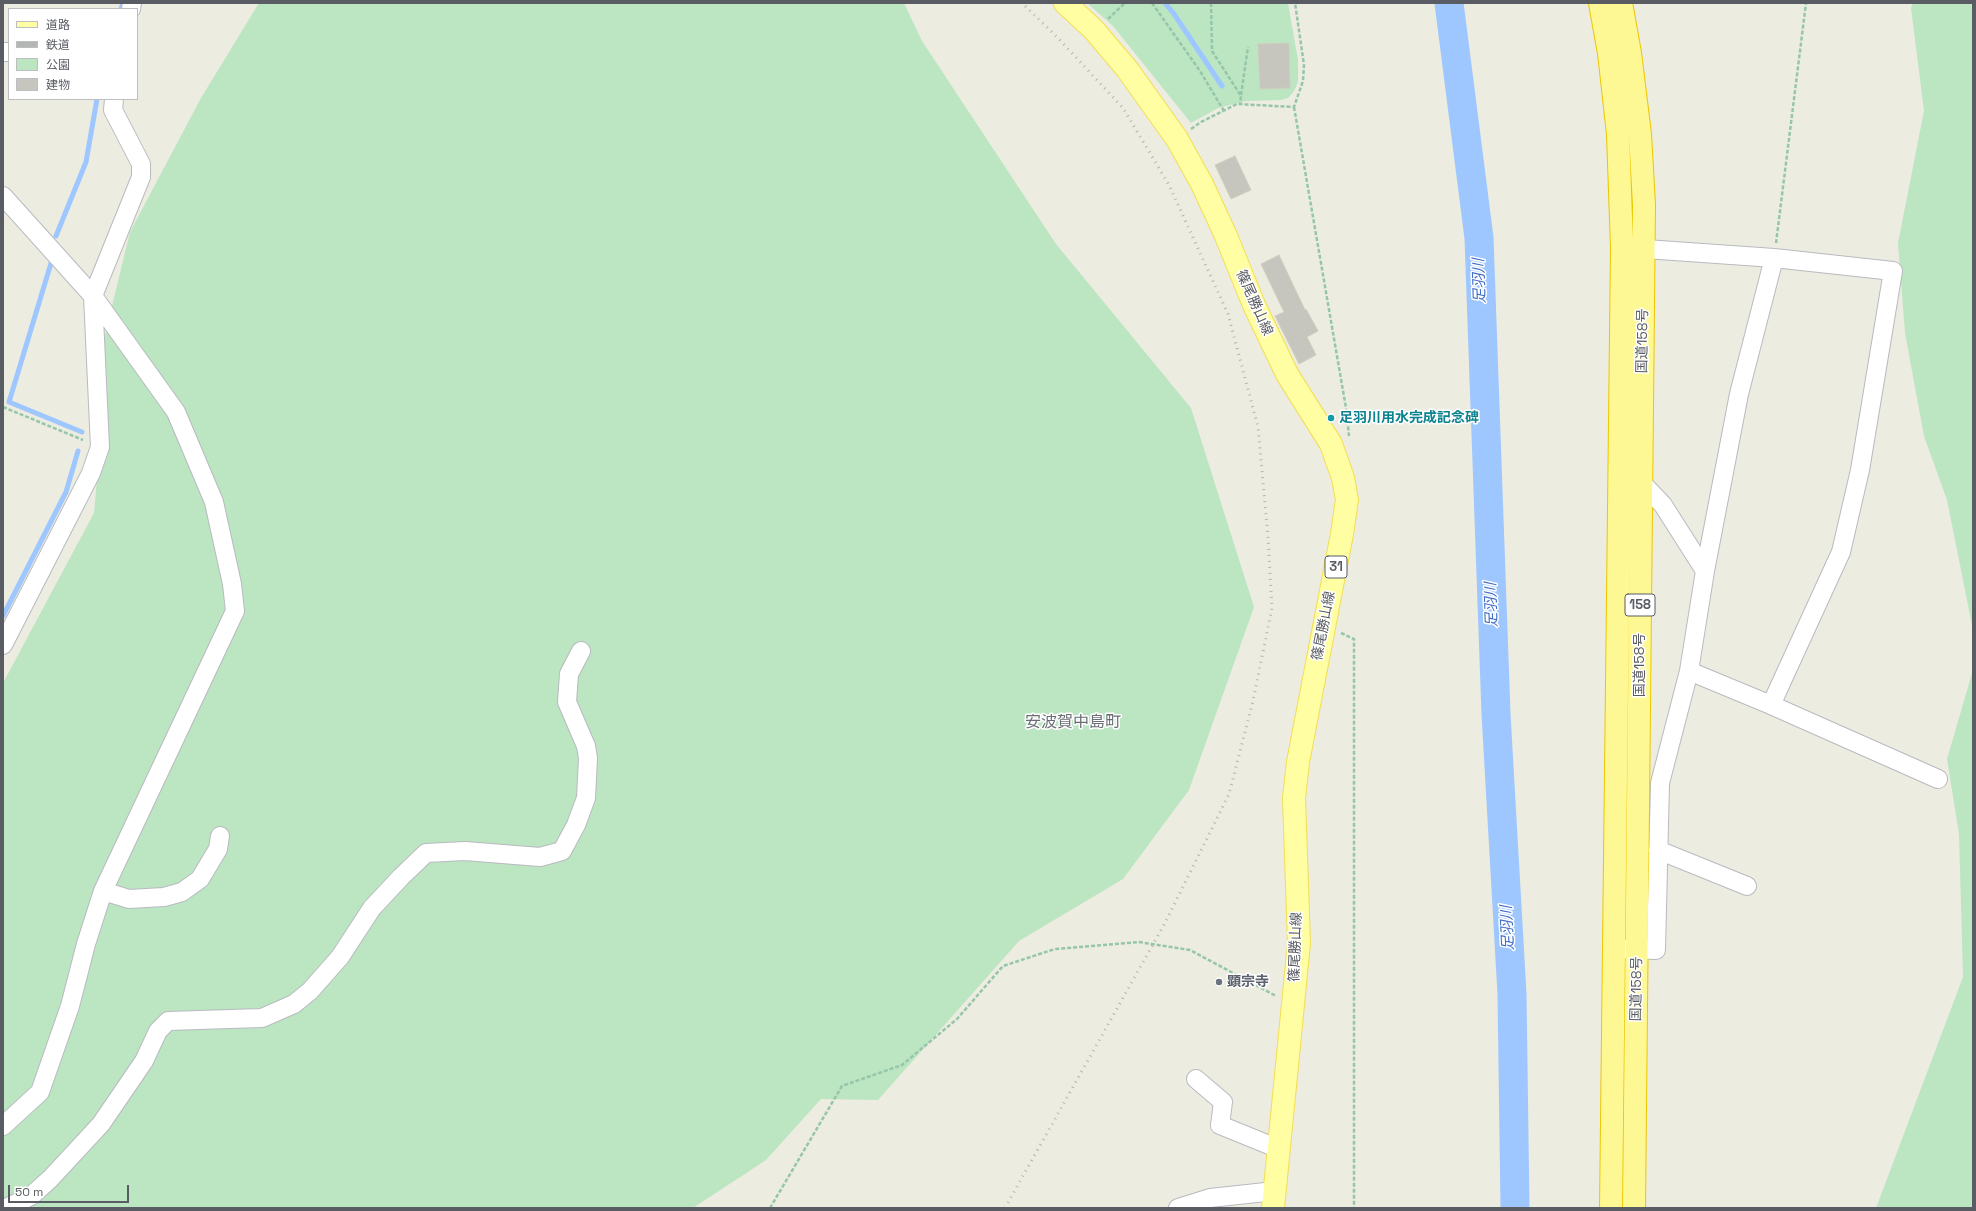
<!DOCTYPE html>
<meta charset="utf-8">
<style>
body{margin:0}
#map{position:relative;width:1976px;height:1211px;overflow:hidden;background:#edece0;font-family:"Space Grotesk","Noto Sans JP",sans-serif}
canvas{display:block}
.frame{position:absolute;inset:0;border:4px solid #595c62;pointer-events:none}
.legend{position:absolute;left:8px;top:8px;width:130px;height:92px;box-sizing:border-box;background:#fff;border:1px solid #bdbec0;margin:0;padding:5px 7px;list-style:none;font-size:12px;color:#595c62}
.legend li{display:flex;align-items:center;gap:8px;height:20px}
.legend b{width:20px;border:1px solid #bdbec0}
.scale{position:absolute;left:8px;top:1185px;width:121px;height:18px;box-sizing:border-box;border:2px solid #595c62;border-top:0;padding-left:5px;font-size:12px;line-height:14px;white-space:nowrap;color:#595c62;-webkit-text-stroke:3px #fff;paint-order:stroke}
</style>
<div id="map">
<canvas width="1976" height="1211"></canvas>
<div class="frame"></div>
<ul class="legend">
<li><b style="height:5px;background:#fffea3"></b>道路</li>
<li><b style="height:5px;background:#b4b5b5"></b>鉄道</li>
<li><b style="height:11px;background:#bce5c2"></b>公園</li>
<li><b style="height:11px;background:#c7c6be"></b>建物</li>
</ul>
<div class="scale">50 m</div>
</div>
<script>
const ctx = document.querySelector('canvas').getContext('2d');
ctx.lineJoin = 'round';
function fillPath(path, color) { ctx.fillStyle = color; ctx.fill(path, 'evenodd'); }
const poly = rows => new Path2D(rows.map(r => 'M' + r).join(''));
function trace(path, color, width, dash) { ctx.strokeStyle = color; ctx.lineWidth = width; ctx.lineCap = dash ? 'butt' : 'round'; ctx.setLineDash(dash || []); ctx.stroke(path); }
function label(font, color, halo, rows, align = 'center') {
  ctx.font = font + ' "Space Grotesk","Noto Sans JP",sans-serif'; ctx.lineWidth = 3; ctx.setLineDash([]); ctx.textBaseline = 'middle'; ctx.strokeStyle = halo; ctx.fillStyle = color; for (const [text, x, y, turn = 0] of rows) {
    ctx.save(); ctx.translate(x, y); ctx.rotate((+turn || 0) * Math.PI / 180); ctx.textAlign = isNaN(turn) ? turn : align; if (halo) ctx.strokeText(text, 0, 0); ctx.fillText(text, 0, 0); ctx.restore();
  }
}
fillPath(poly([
 [259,3,904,3,922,41,1056,244,1191,408,1254,607,1189,790,1123,879,1019,941,878,1100,821,1099,766,1160,693,1208,3,1208,3,683,94,513,100,447,94,380,130,232,201,98],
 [1087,3,1288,3,1298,60,1298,82,1294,91,1288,98,1281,100,1246,101,1218,108,1191,123,1113,26],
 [1913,3,1973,3,1973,630,1947,500,1924,436,1905,333,1898,243,1924,111,1911,8],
 [1973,670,1973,1208,1876,1208,1963,977,1959,834,1947,759]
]), '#bce5c2');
trace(poly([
 [1165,3,1174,14,1222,86],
 [121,9,123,3],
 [56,236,86,162,97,99],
 [52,260,9,402,82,432],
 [3,616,66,492,78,451]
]), '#9ec7ff', 5);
trace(poly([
 [1449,3,1479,238,1496,714,1512,994,1515,1208]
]), '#9ec7ff', 29);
const building = poly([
 [1289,43,1290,88,1260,89,1258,44,1289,43],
 [1235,156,1251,190,1231,199,1215,165,1235,156],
 [1279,255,1305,310,1306,309,1318,331,1307,337,1316,355,1299,364,1275,316,1284,312,1261,264,1279,255]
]);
fillPath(building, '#c7c6be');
trace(building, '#d1cebf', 1);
const minor = poly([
 [131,9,132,3],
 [3,52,9,52],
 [3,196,93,296,176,412,214,502,232,584,235,611,103,891,86,944,70,1006,40,1092,3,1126],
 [1631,248,1774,258,1893,271,1860,470,1841,552,1771,705,1938,779],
 [1641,482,1663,505,1705,571],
 [3,645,91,473,100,447,93,296,141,177,141,164,113,110,114,99],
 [1689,671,1771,705],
 [1658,850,1747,886],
 [103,891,129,899,164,897,182,892,200,879,218,849,220,836],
 [1623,949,1656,950,1660,783,1689,671,1705,571,1739,394,1774,258],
 [1196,1079,1223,1102,1220,1125,1279,1149],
 [6,1208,31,1196,50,1179,101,1124,144,1061,158,1031,168,1021,262,1018,294,1004,310,991,340,957,372,908,401,877,426,853,465,851,540,857,562,851,576,825,586,798,588,758,586,746,567,702,569,674,581,651],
 [1178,1208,1210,1198,1275,1191]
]);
const primary = poly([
 [1065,3,1094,30,1127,69,1177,139,1202,184,1226,236,1254,305,1287,374,1331,444,1343,478,1347,500,1342,534,1298,762,1294,798,1299,943,1273,1208]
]);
const trunk = poly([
 [1600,3,1609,53,1618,134,1622,248,1611,1208],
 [1621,3,1630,53,1640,134,1644,205,1634,1208]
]);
trace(minor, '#b8bac0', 20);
trace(primary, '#f3de53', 24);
trace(trunk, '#edc600', 24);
trace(poly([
 [1152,3,1200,71,1224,111],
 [1211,3,1212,51,1241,96,1240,104],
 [1108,19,1125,3],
 [1241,95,1248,47],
 [1294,107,1346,408,1349,436],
 [1191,129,1201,122,1237,104,1294,107,1303,81,1304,65,1295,3],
 [1776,243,1806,3],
 [3,407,83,440],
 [1341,633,1354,639,1354,1208],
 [770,1208,842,1086,902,1065,957,1019,1003,966,1055,949,1139,942,1190,950,1276,996]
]), '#95c6aa', 2.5, [4, 2]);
trace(minor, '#fff', 18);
trace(primary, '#fffea3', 22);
trace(trunk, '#fef894', 22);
trace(poly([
 [1005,1208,1165,923,1229,794,1253,701,1272,608,1268,537,1258,427,1228,314,1169,185,1123,108,1058,38,1022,3]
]), '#b4b5b5', 3, [1, 5]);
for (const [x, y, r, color] of [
 [1331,418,4,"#0f9aa8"],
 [1219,982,4,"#6b7280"]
]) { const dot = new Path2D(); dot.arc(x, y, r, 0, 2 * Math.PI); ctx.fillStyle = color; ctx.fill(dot); trace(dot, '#fff', 1.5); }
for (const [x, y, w] of [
 [1336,567,22],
 [1640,605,30]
]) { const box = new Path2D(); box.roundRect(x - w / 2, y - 11, w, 22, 3); ctx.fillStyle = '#fff'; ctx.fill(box); trace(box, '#595c62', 1); }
label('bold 13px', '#595c62', null, [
 ["31",1336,567],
 ["158",1640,605]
]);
label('14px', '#595c62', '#fff', [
 ["篠尾勝山線",1254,303,66],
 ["国道158号",1643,341,-89],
 ["篠尾勝山線",1324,626,-79],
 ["国道158号",1640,665,-90],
 ["篠尾勝山線",1296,947,-88],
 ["国道158号",1637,989,-89]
]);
label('bold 14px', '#0d838f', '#fff', [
 ["足羽川用水完成記念碑",1339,418]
], 'left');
label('bold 14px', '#5b616d', '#fff', [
 ["顕宗寺",1227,982]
], 'left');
label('italic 15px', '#3f6cc4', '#fff', [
 ["足羽川",1480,281,-92],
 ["足羽川",1492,605,-92],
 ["足羽川",1508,928,-93]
]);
label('16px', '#6a6e74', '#fff', [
 ["安波賀中島町",1073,723]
]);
</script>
